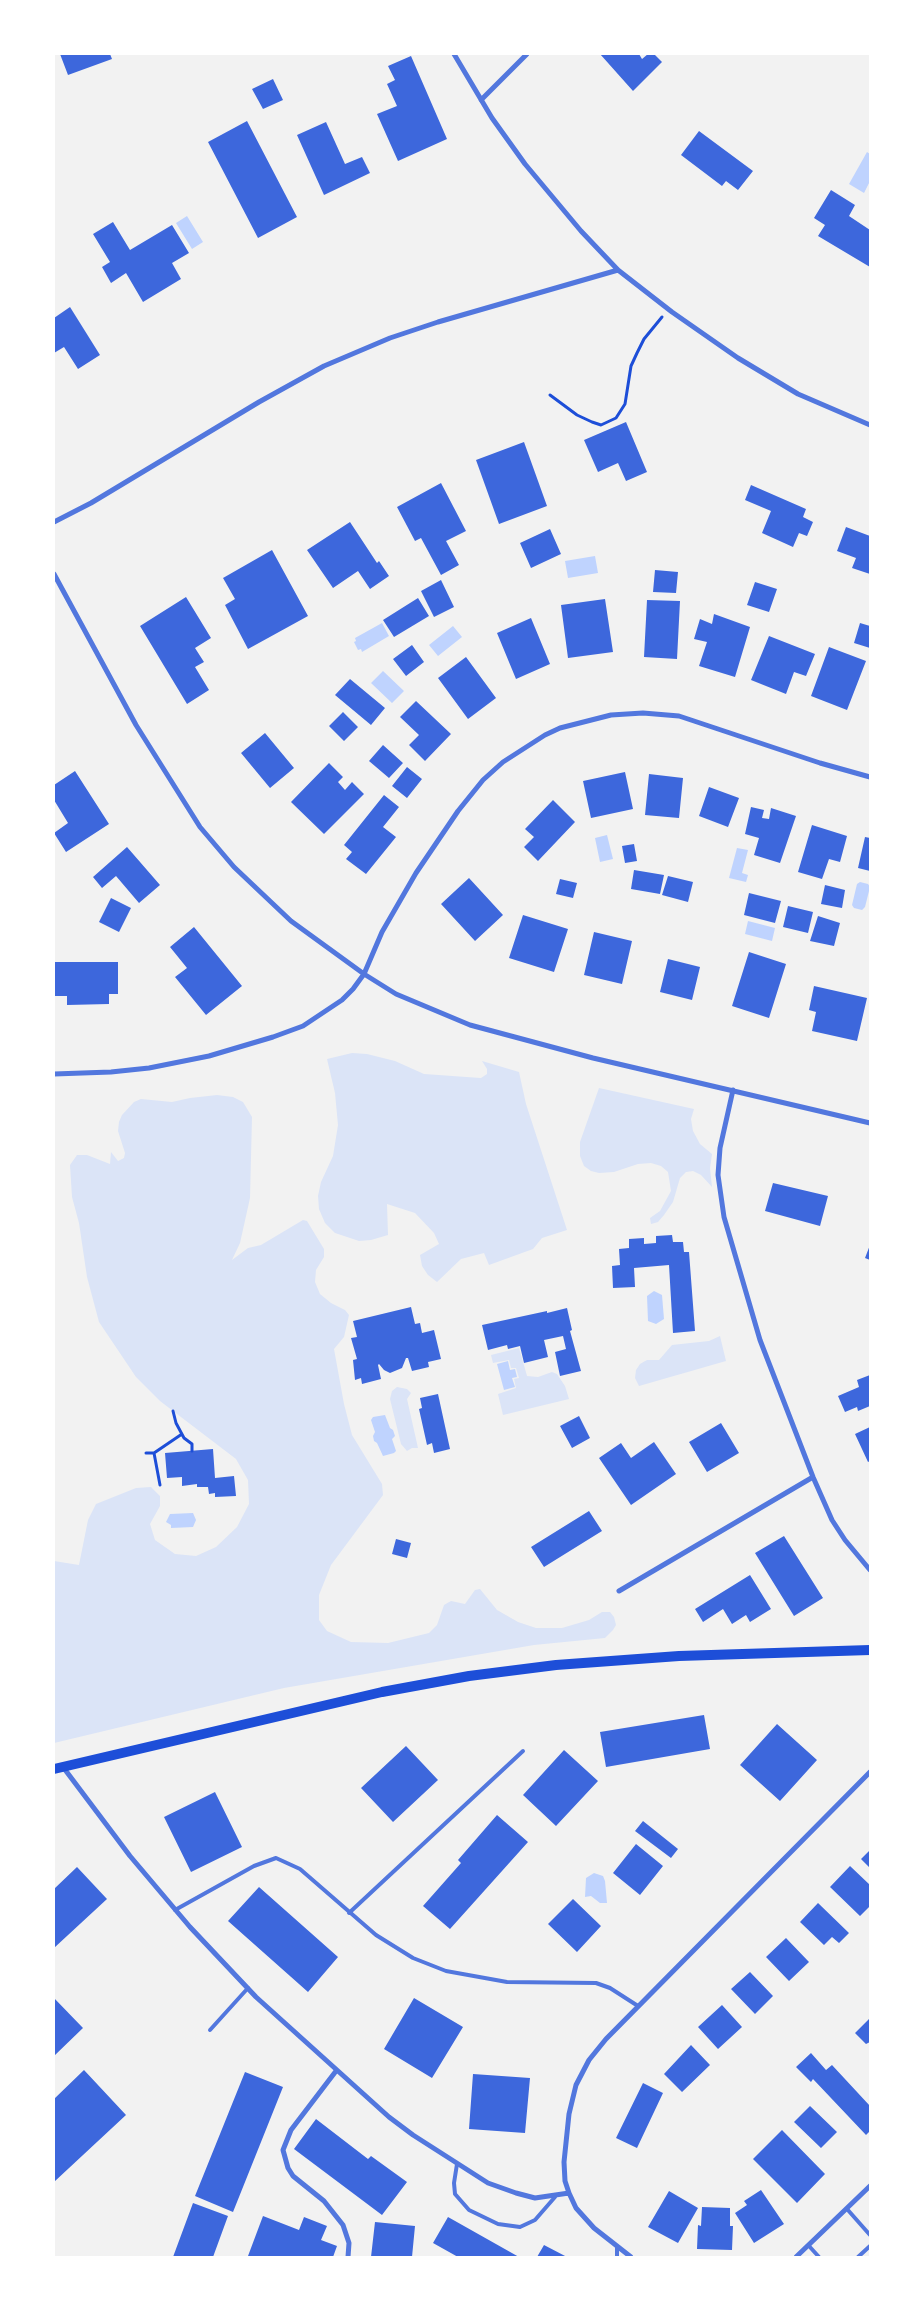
<!DOCTYPE html>
<style>
body{margin:0}
#map{position:relative;width:924px;height:2311px;overflow:hidden;background:#f2f2f2;font-family:"Titillium Web",sans-serif}
canvas{display:block}
.frame{position:absolute;inset:0;border:55px solid #fff;pointer-events:none}
</style>
<div id="map">
<canvas width="924" height="2311"></canvas>
<div class="frame"></div>
</div>
<script>
const ctx = document.querySelector('canvas').getContext('2d');
ctx.lineJoin = 'round';
function fillPath(path, color) { ctx.fillStyle = color; ctx.fill(path, 'evenodd'); }
const poly = rows => new Path2D(rows.map(r => 'M' + r).join(''));
function trace(path, color, width, dash) { ctx.strokeStyle = color; ctx.lineWidth = width; ctx.lineCap = dash ? 'butt' : 'round'; ctx.setLineDash(dash || []); ctx.stroke(path); }
fillPath(poly([
 [352,1053,367,1054,395,1061,424,1074,481,1078,487,1074,487,1069,482,1061,519,1072,526,1104,567,1230,542,1238,533,1249,489,1265,484,1253,461,1259,437,1282,428,1275,422,1266,420,1255,439,1244,434,1233,415,1213,387,1204,388,1235,371,1240,359,1241,335,1233,325,1223,319,1209,318,1196,321,1182,333,1156,338,1125,335,1093,327,1059],
 [599,1088,694,1109,691,1119,693,1131,700,1144,712,1154,710,1168,712,1187,701,1175,693,1171,686,1172,680,1178,673,1202,664,1215,658,1222,651,1224,650,1218,660,1211,671,1191,668,1172,661,1166,651,1163,638,1164,614,1172,599,1173,591,1171,584,1166,580,1156,580,1142],
 [217,1095,233,1097,243,1102,252,1117,250,1198,240,1243,232,1260,248,1248,261,1245,303,1220,307,1221,324,1249,324,1257,316,1270,315,1282,320,1294,331,1303,345,1310,349,1315,344,1337,334,1349,344,1404,352,1435,382,1484,383,1495,331,1565,319,1595,319,1620,327,1631,351,1642,388,1643,429,1633,437,1625,444,1605,451,1601,465,1604,475,1590,480,1589,497,1610,518,1622,536,1628,562,1628,589,1620,602,1612,610,1612,614,1617,616,1625,613,1630,605,1638,534,1645,284,1688,54,1743,54,1561,79,1565,88,1520,96,1504,136,1488,151,1487,160,1496,160,1506,150,1524,155,1540,175,1554,196,1556,216,1547,237,1527,249,1504,248,1480,236,1459,160,1401,136,1377,99,1322,87,1277,79,1223,72,1197,70,1165,77,1155,87,1155,110,1164,111,1152,118,1161,124,1158,125,1153,118,1131,119,1122,122,1115,134,1102,141,1099,172,1102,190,1098],
 [720,1336,726,1361,639,1386,635,1378,636,1370,640,1364,647,1360,659,1360,672,1345,709,1341],
 [519,1348,527,1376,538,1377,552,1372,557,1374,565,1386,569,1399,503,1415,498,1394,516,1388,514,1379,519,1378,516,1368,511,1368,509,1360,493,1363,491,1355],
 [397,1387,407,1389,411,1393,407,1399,418,1448,412,1448,407,1451,401,1444,390,1399,392,1391]
]), '#dbe4f7');
fillPath(poly([
 [867,152,870,154,870,181,864,193,849,184],
 [187,216,203,242,192,249,176,223],
 [595,556,598,573,568,578,565,561],
 [382,623,389,636,362,652,361,649,358,650,354,642,356,641,355,638],
 [453,626,462,637,438,656,429,645],
 [383,671,404,691,392,703,371,683],
 [607,835,613,859,600,862,595,838],
 [737,848,748,850,742,873,748,875,746,882,729,878],
 [860,882,868,884,870,887,865,907,862,910,854,908,852,905,857,884],
 [748,921,775,928,772,941,745,934],
 [654,1291,662,1295,664,1319,656,1324,648,1321,647,1296],
 [508,1361,510,1370,515,1369,517,1377,512,1378,515,1387,504,1390,497,1364],
 [385,1415,390,1428,393,1430,395,1436,392,1439,396,1451,394,1453,383,1456,377,1443,374,1441,373,1436,375,1432,371,1420,373,1417],
 [193,1513,196,1520,193,1527,171,1528,171,1525,166,1522,170,1514],
 [594,1873,603,1876,605,1881,607,1903,600,1903,591,1896,585,1897,586,1878]
]), '#bfd3fe');
fillPath(poly([
 [60,54,110,54,112,59,68,75],
 [600,54,639,54,642,59,648,54,654,54,662,62,633,91],
 [411,56,447,139,398,161,377,114,397,106,387,84,395,80,388,66],
 [273,79,283,100,263,109,252,89],
 [247,121,297,217,258,238,208,142],
 [326,122,345,164,362,157,370,173,324,195,297,135],
 [699,131,753,171,738,190,726,181,722,186,681,155],
 [831,190,855,205,849,216,870,230,870,267,818,236,825,225,814,218],
 [113,222,130,250,172,225,189,253,172,263,181,279,143,302,126,273,111,283,102,267,110,262,93,234],
 [70,307,100,355,78,369,64,347,54,353,54,318],
 [626,422,647,472,626,481,618,463,598,472,584,440],
 [524,442,547,506,499,524,476,460],
 [441,483,466,531,446,541,459,565,441,575,421,538,415,541,397,507],
 [751,485,806,509,803,517,813,522,807,536,799,533,793,547,762,533,771,511,745,500],
 [350,522,377,563,379,561,389,576,370,589,358,571,333,588,307,550],
 [846,527,870,536,870,574,852,568,856,558,837,551],
 [550,529,561,554,531,568,520,543],
 [272,550,308,616,248,649,225,605,235,599,223,578],
 [655,570,678,572,676,593,653,592],
 [441,580,454,607,434,617,421,591],
 [755,582,777,589,769,612,747,605],
 [186,597,211,638,195,648,204,662,195,667,209,690,187,704,140,626],
 [418,598,429,616,394,637,383,620],
 [605,599,613,652,568,658,561,605],
 [647,600,680,601,677,659,644,657],
 [714,614,750,627,735,677,699,666,707,642,694,639,700,619,712,624],
 [531,618,550,664,516,679,497,633],
 [860,623,870,626,870,648,854,643],
 [769,636,815,654,806,676,794,672,786,694,751,680],
 [412,645,424,662,406,676,393,659],
 [829,647,866,661,847,710,811,696],
 [466,657,496,698,468,719,438,678],
 [350,679,385,708,371,725,335,695],
 [416,701,451,734,425,761,409,745,419,735,400,717],
 [343,712,358,727,344,741,329,726],
 [265,733,294,768,270,788,241,753],
 [383,745,403,763,389,778,369,761],
 [329,763,343,777,338,782,345,790,352,782,364,794,324,834,291,802],
 [407,767,422,779,407,798,392,786],
 [75,771,109,824,66,852,54,833,68,823,54,800,54,785],
 [625,772,633,809,591,818,583,781],
 [649,774,683,778,679,818,645,815],
 [709,787,739,798,728,827,699,816],
 [384,795,399,807,383,827,396,837,366,874,346,859,352,852,344,845],
 [553,800,575,822,538,861,524,847,534,837,525,829],
 [751,807,764,810,762,818,769,819,771,808,796,816,780,863,754,855,759,838,745,834],
 [812,825,847,836,840,862,829,859,822,879,798,872],
 [865,837,870,838,870,871,858,868],
 [634,844,637,861,625,863,622,846],
 [127,847,160,885,139,903,116,876,102,888,93,877],
 [634,870,664,875,660,894,631,889],
 [668,876,693,882,688,902,662,895],
 [469,878,503,915,475,941,441,904],
 [560,879,577,883,573,898,556,894],
 [825,885,845,890,842,908,821,904],
 [749,893,781,901,775,923,744,915],
 [111,898,131,908,119,932,99,922],
 [788,906,813,912,808,933,783,927],
 [523,915,568,929,554,972,509,958],
 [818,916,840,923,834,946,810,941],
 [194,927,242,986,206,1015,175,977,187,968,170,947],
 [594,932,632,941,622,984,584,975],
 [749,952,786,964,769,1018,732,1006],
 [668,959,700,967,692,1000,660,992],
 [54,962,118,962,118,994,109,994,109,1004,67,1005,67,996,54,996],
 [814,986,867,998,857,1041,812,1031,816,1012,809,1010],
 [773,1183,828,1196,820,1226,765,1211],
 [672,1235,673,1242,683,1242,684,1252,689,1252,695,1331,673,1333,669,1265,634,1268,635,1287,613,1288,612,1266,620,1265,619,1249,629,1248,629,1239,644,1238,644,1244,656,1243,656,1236],
 [870,1245,870,1260,865,1258],
 [411,1307,415,1324,420,1323,422,1333,434,1330,441,1359,428,1362,429,1367,412,1371,408,1358,406,1358,402,1368,390,1373,384,1370,379,1364,378,1365,381,1379,362,1384,361,1378,355,1380,353,1360,357,1359,351,1338,357,1337,353,1321],
 [567,1308,572,1330,570,1331,581,1371,560,1376,555,1352,566,1349,563,1336,544,1340,548,1357,524,1363,520,1346,508,1349,507,1345,488,1350,482,1325,547,1311,547,1313],
 [870,1375,870,1406,858,1411,857,1407,845,1412,838,1396,859,1387,857,1380],
 [438,1394,450,1449,434,1453,432,1443,427,1445,419,1409,422,1408,420,1398],
 [579,1416,590,1438,572,1448,560,1426],
 [721,1423,739,1453,707,1472,689,1442],
 [870,1427,870,1461,868,1462,855,1434],
 [654,1442,676,1474,631,1505,599,1458,621,1443,631,1458],
 [213,1449,215,1478,234,1476,236,1496,215,1497,215,1493,209,1494,208,1487,197,1487,197,1484,182,1486,182,1477,167,1478,165,1453],
 [589,1511,602,1531,544,1567,531,1547],
 [784,1536,823,1598,794,1616,755,1553],
 [396,1539,411,1543,407,1558,392,1554],
 [750,1575,771,1609,750,1622,746,1615,732,1624,723,1609,703,1622,695,1609],
 [704,1715,710,1749,606,1767,600,1732],
 [777,1724,817,1760,780,1801,740,1765],
 [406,1746,438,1780,393,1822,361,1788],
 [564,1750,598,1781,556,1826,523,1795],
 [215,1792,242,1847,191,1872,164,1817],
 [497,1815,528,1842,450,1929,423,1906,461,1863,458,1860],
 [643,1821,678,1849,671,1858,635,1831],
 [636,1844,663,1866,640,1895,613,1873],
 [870,1850,870,1868,861,1859],
 [850,1866,870,1885,870,1906,860,1916,830,1887],
 [77,1867,107,1899,54,1948,54,1889],
 [259,1887,338,1957,308,1992,228,1921],
 [573,1899,601,1926,577,1952,548,1924],
 [818,1903,849,1933,839,1943,832,1937,824,1945,800,1922],
 [786,1938,809,1962,789,1981,766,1957],
 [750,1972,773,1996,755,2014,731,1989],
 [54,1998,83,2028,54,2056],
 [414,1998,463,2027,432,2078,384,2049],
 [722,2005,742,2027,718,2049,698,2027],
 [869,2019,870,2042,866,2044,855,2033],
 [691,2045,710,2065,682,2092,664,2074],
 [811,2053,826,2070,832,2065,870,2106,870,2131,866,2135,813,2079,811,2082,796,2067],
 [84,2070,126,2115,54,2182,54,2099],
 [245,2072,283,2087,233,2212,195,2196],
 [473,2074,530,2078,525,2133,469,2129],
 [643,2083,663,2093,637,2148,616,2138],
 [810,2106,837,2132,821,2148,794,2122],
 [316,2119,368,2159,371,2156,407,2182,382,2215,294,2149],
 [782,2130,825,2174,797,2203,753,2159],
 [761,2190,784,2224,754,2243,735,2213,747,2205,744,2201],
 [669,2191,698,2208,678,2243,648,2227],
 [193,2203,228,2216,213,2257,173,2257],
 [702,2207,730,2208,730,2226,733,2226,732,2250,697,2249,698,2225,701,2226],
 [263,2216,299,2230,304,2217,327,2226,321,2240,337,2246,333,2257,248,2256],
 [448,2217,519,2257,458,2257,433,2243],
 [375,2222,415,2226,412,2257,371,2257],
 [544,2245,567,2257,537,2257]
]), '#3d67dc');
trace(poly([
 [550,395,577,415,592,422,601,425,616,418,625,404,631,366,637,353,644,339,662,317],
 [173,1411,176,1423,184,1438,192,1444,192,1451],
 [146,1453,154,1453],
 [160,1485,154,1453,182,1434]
]), '#1d4ed8', 3);
trace(poly([
 [175,1910,254,1866,276,1858,300,1869,376,1935,413,1958,446,1971,507,1982,596,1983,610,1988,638,2006],
 [349,1913,523,1751],
 [210,2030,248,1988],
 [457,2164,454,2183,455,2194,469,2210,498,2224,520,2227,535,2220,555,2197],
 [847,2209,870,2235],
 [809,2246,819,2257],
 [617,2257,617,2247],
 [858,2257,870,2246]
]), '#5277de', 4);
trace(poly([
 [454,54,492,118,525,164,581,231,618,270,672,312,738,358,798,394,870,425],
 [481,100,527,54],
 [54,522,91,503,259,402,324,366,390,338,438,322,618,270],
 [54,574,136,725,200,827,234,867,291,921,364,974,396,994,470,1025,593,1058,870,1123],
 [54,1074,111,1072,149,1068,209,1056,273,1037,303,1026,342,1000,353,989,364,974,382,932,416,873,458,811,483,780,503,762,545,735,560,728,611,715,643,713,679,716,820,763,870,777],
 [733,1090,720,1148,718,1175,724,1217,760,1340,813,1477,832,1520,845,1540,870,1570],
 [619,1591,813,1477],
 [63,1767,130,1856,190,1927,256,1997,389,2117,413,2135,488,2183,516,2193,535,2198,569,2193],
 [336,2071,291,2130,283,2150,288,2168,293,2176,324,2201,343,2225,349,2243,348,2257],
 [631,2257,594,2228,576,2208,569,2193,565,2181,564,2162,569,2114,576,2085,589,2060,606,2039,870,1772],
 [796,2257,870,2186]
]), '#5277de', 5);
trace(poly([
 [54,1769,382,1692,469,1676,556,1665,679,1656,870,1650]
]), '#1d4ed8', 10);
</script>
